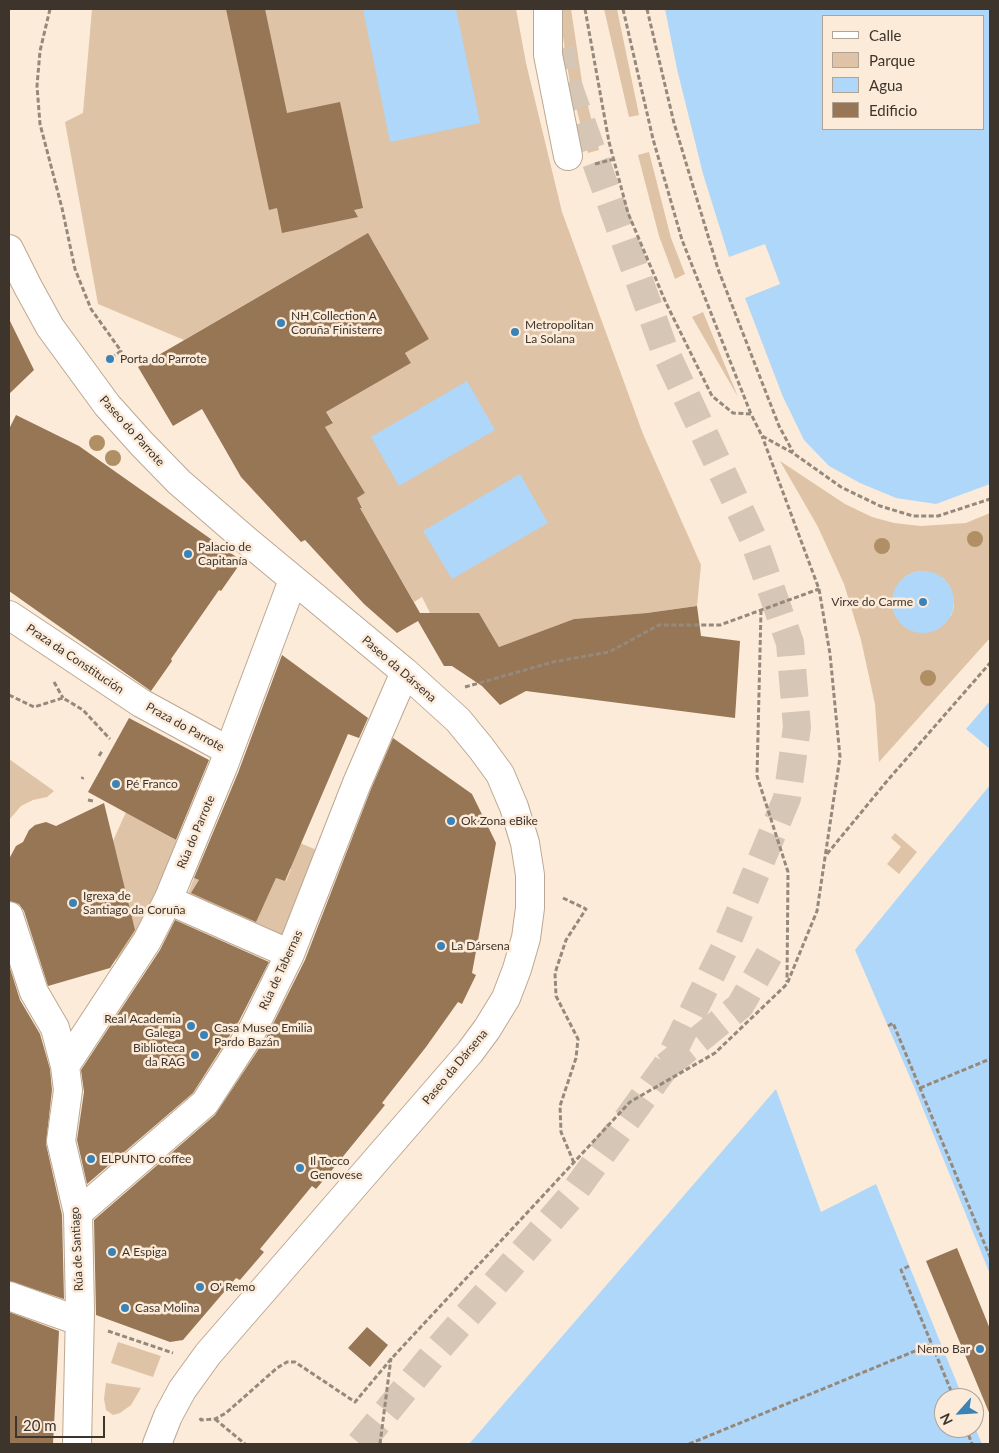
<!DOCTYPE html>
<meta charset="utf-8">
<style>
body{margin:0}
#map{position:relative;width:999px;height:1453px;overflow:hidden;background:#fcebd9;font-family:Lato,sans-serif}
canvas{display:block}
.frame{position:absolute;inset:0;border:10px solid #3d342c;pointer-events:none}
.legend{position:absolute;left:822px;top:15px;width:162px;height:115px;box-sizing:border-box;background:#fcebd9;border:1px solid #b0a294;margin:0;padding:6px 9px;list-style:none;font-size:15px;color:#3d342c}
.legend li{display:flex;align-items:center;gap:10px;height:25px}
.legend b{width:25px;border:1px solid #b0a294}
.north{position:absolute;left:934px;top:1388px;width:50px;height:50px;box-sizing:border-box;background:#fcebd9;border:1px solid #b0a294;border-radius:50%;rotate:244deg;font-size:14px;font-weight:700;line-height:20px;text-align:center;color:#3d342c}
.north::after{content:'';display:block;margin:auto;width:18px;height:22px;background:#3b83b7;clip-path:polygon(50% 0,100% 100%,50% 72%,0 100%)}
.scale{position:absolute;left:15px;top:1416px;width:90px;height:22px;box-sizing:border-box;border:2px solid #3d342c;border-top:0;padding-left:6px;font-size:15px;line-height:18px;white-space:nowrap;color:#3d342c;-webkit-text-stroke:4px #fcebd9;paint-order:stroke}
</style>
<div id="map">
<canvas width="999" height="1453"></canvas>
<div class="frame"></div>
<ul class="legend">
<li><b style="height:6px;background:#fff"></b>Calle</li>
<li><b style="height:14px;background:#dec3a6"></b>Parque</li>
<li><b style="height:14px;background:#afd7f9"></b>Agua</li>
<li><b style="height:14px;background:#967654"></b>Edificio</li>
</ul>
<div class="north">N</div>
<div class="scale">20 m</div>
</div>
<script>
const ctx = document.querySelector('canvas').getContext('2d');
ctx.lineJoin = 'round';
function fillPath(path, color) { ctx.fillStyle = color; ctx.fill(path, 'evenodd'); }
const poly = rows => new Path2D(rows.map(r => 'M' + r).join(''));
function trace(path, color, width, dash) { ctx.strokeStyle = color; ctx.lineWidth = width; ctx.lineCap = dash ? 'butt' : 'round'; ctx.setLineDash(dash || []); ctx.stroke(path); }
function label(font, color, halo, rows, align = 'center') {
  ctx.font = font + ' Lato,sans-serif'; ctx.lineWidth = 5; ctx.setLineDash([]); ctx.textBaseline = 'middle'; ctx.strokeStyle = halo; ctx.fillStyle = color; for (const [text, x, y, turn = 0] of rows) {
    ctx.save(); ctx.translate(x, y); ctx.rotate((+turn || 0) * Math.PI / 180); ctx.textAlign = isNaN(turn) ? turn : align; if (halo) ctx.strokeText(text, 0, 0); ctx.fillText(text, 0, 0); ctx.restore();
  }
}
fillPath(poly([
 [92,9,516,9,526,63,562,212,643,434,701,565,697,606,647,613,574,619,499,647,479,613,430,613,422,597,414,602,360,508,362,507,357,498,365,493,325,427,333,422,326,412,411,363,405,353,429,339,371,238,342,248,184,340,98,304,65,122,83,113],
 [559,9,571,9,582,82,599,150,588,153,570,84],
 [604,9,617,9,639,115,629,117],
 [649,152,671,238,685,274,675,279,659,236,638,155],
 [703,312,738,397,692,317],
 [780,461,845,504,872,517,894,523,921,526,966,523,990,513,990,638,879,762,875,704,861,640,844,584,818,527],
 [925,571,944,579,950,587,953,597,954,607,951,616,899,621,894,612,892,602,906,576,915,572],
 [9,759,54,791,47,797,33,800,21,806,9,820],
 [126,812,177,841,139,934,118,966,110,935,113,841],
 [895,833,917,852,899,874,887,864,901,847,891,838],
 [293,840,319,851,282,942,186,899,194,878,253,904,254,902,263,906,276,878,286,881,291,869,285,866],
 [118,1342,161,1356,153,1377,111,1363],
 [106,1383,141,1388,131,1405,120,1413,113,1415,106,1410,104,1399]
]), '#dec3a6');
fillPath(poly([
 [363,9,456,9,480,123,390,142],
 [665,9,990,9,990,484,936,504,896,498,860,483,829,466,804,440,783,397,745,298,780,284,765,244,729,257,703,174,677,69],
 [983,16,983,129,823,129,823,16],
 [467,381,495,430,399,486,371,437],
 [520,474,548,523,452,579,423,531],
 '892 602a31 31 0 1 1 62 0a31 31 0 1 1-62 0Z',
 [990,701,990,749,966,729],
 [990,785,990,1274,915,1089,855,950],
 [776,1089,821,1212,876,1184,963,1398,944,1398,944,1428,974,1428,974,1425,982,1444,469,1444]
]), '#afd7f9');
fillPath(poly([
 [226,9,265,9,287,113,340,102,363,208,354,210,358,217,282,233,277,208,269,210],
 [368,233,429,339,405,353,411,363,326,412,333,423,325,427,365,493,357,498,362,508,360,508,420,613,479,613,499,647,574,619,647,613,697,606,701,636,740,641,735,718,526,691,500,705,482,686,452,666,444,666,418,621,397,633,364,604,305,540,301,542,241,477,202,409,173,426,138,367],
 [9,319,34,370,9,394],
 [16,415,79,446,242,561,221,591,219,590,171,659,172,661,151,691,9,591,9,429],
 [282,655,368,718,359,738,348,734,285,881,276,878,256,922,191,893,199,880,194,878,238,773],
 [129,718,209,760,176,840,88,792],
 [393,738,472,794,496,843,472,973,476,975,462,1004,458,1002,426,1047,382,1103,385,1105,332,1170,316,1189,312,1186,260,1249,264,1252,240,1280,236,1278,183,1340,170,1342,96,1315,94,1220,215,1115,266,1038,305,960,371,789],
 [104,803,135,930,110,968,48,986,24,911,19,904,9,901,9,859,16,846,23,842,29,830,35,825,46,822,56,826],
 [175,920,269,962,239,1021,193,1093,87,1184,77,1140,84,1092,81,1070,160,950],
 [9,965,20,1000,40,1034,50,1069,52,1090,46,1144,62,1215,64,1299,9,1281],
 [957,1248,990,1329,990,1415,926,1261],
 [9,1312,59,1331,53,1444,9,1444],
 [367,1327,388,1345,370,1367,348,1348]
]), '#967654');
trace(poly([
 [666,1066,740,1006,772,950]
]), '#d6c6b6', 28, [28, 14]);
trace(poly([
 [360,1444,438,1349,569,1199,666,1066,726,945,787,798,797,727,790,643,753,538,664,349,565,77,561,48]
]), '#d6c6b6', 28, [28, 14]);
const minor = poly([
 [548,9,548,55,568,156],
 [9,249,28,287,50,327,107,405,142,444,179,482,246,540,405,672,458,720,481,748,500,774,514,807,525,843,530,875,530,908,526,938,517,969,506,998,487,1029,470,1052,208,1354,182,1390,168,1416,157,1444],
 [9,615,141,703,229,751],
 [168,900,290,954],
 [9,916,34,992,55,1028,65,1066,68,1090,61,1141,78,1213,80,1311,77,1444],
 [65,1066,147,941,168,900,223,767,293,580],
 [78,1213,205,1103,253,1029,290,954,357,783,405,672],
 [9,1296,79,1321]
]);
trace(minor, '#bca893', 30);
trace(poly([
 [50,9,40,51,37,86,40,124,62,208,75,269,91,309,121,351,108,360],
 [585,9,609,142,628,213,666,303,712,396,733,413,751,414,762,436,793,453,841,487,880,506,913,516,938,516,990,499],
 [623,9,653,139,682,240,751,414],
 [647,9,674,123,718,269,779,426,793,452],
 [595,164,614,159],
 [761,610,757,776,788,872,787,982],
 [54,682,63,698],
 [465,687,553,662,609,652,659,625,720,625,819,589],
 [9,695,34,707,63,698,83,710,110,739],
 [99,756,102,751],
 [82,779,83,777],
 [88,800,93,801],
 [827,854,887,781,990,663],
 [563,898,586,909,566,940,555,973,556,996,578,1039,576,1058,560,1106,561,1132,574,1163],
 [888,1026,893,1023,990,1257],
 [920,1088,990,1059],
 [909,1266,901,1270,954,1398],
 [108,1331,173,1353],
 [200,1418,201,1420,215,1419,226,1413,277,1368,287,1362,295,1362,355,1402,392,1358,630,1102,715,1053,787,984,817,911,840,757,830,654,819,589,762,436],
 [215,1419,245,1444],
 [966,1428,972,1444],
 [380,1444,391,1358],
 [689,1444,932,1344]
]), '#95897c', 3, [5, 2.5]);
trace(minor, '#fff', 28);
ctx.fillStyle = '#af8f63';
for (const [x, y] of [
 [97,443],
 [113,458],
 [975,539],
 [882,546],
 [928,678]
]) { ctx.beginPath(); ctx.arc(x, y, 8, 0, 2 * Math.PI); ctx.fill(); }
for (const [x, y, r, color] of [
 [281,323,5,"#3b83b7"],
 [515,332,5,"#3b83b7"],
 [110,359,5,"#3b83b7"],
 [188,554,5,"#3b83b7"],
 [923,602,5,"#3b83b7"],
 [116,784,5,"#3b83b7"],
 [451,821,5,"#3b83b7"],
 [73,903,5,"#3b83b7"],
 [441,946,5,"#3b83b7"],
 [191,1026,5,"#3b83b7"],
 [204,1035,5,"#3b83b7"],
 [195,1055,5,"#3b83b7"],
 [91,1159,5,"#3b83b7"],
 [300,1168,5,"#3b83b7"],
 [112,1252,5,"#3b83b7"],
 [200,1287,5,"#3b83b7"],
 [125,1308,5,"#3b83b7"],
 [980,1349,5,"#3b83b7"]
]) { const dot = new Path2D(); dot.arc(x, y, r, 0, 2 * Math.PI); ctx.fillStyle = color; ctx.fill(dot); trace(dot, '#fcebd9', 2); }
label('12px', '#3d342c', '#fcebd9', [
 ["NH Collection A",291,316],
 ["Coruña Finisterre",291,330],
 ["Metropolitan",525,325],
 ["La Solana",525,339],
 ["Porta do Parrote",120,359],
 ["Palacio de",198,547],
 ["Capitanía",198,561],
 ["Virxe do Carme",913,602,"right"],
 ["Pé Franco",126,784],
 ["Ok Zona eBike",461,821],
 ["Igrexa de",83,896],
 ["Santiago da Coruña",83,910],
 ["La Dársena",451,946],
 ["Real Academia",181,1019,"right"],
 ["Galega",181,1033,"right"],
 ["Casa Museo Emilia",214,1028],
 ["Pardo Bazán",214,1042],
 ["Biblioteca",185,1048,"right"],
 ["da RAG",185,1062,"right"],
 ["ELPUNTO coffee",101,1159],
 ["Il Tocco",310,1161],
 ["Genovese",310,1175],
 ["A Espiga",122,1252],
 ["O' Remo",210,1287],
 ["Casa Molina",135,1308],
 ["Nemo Bar",970,1349,"right"]
], 'left');
label('12px', '#3d342c', '#fcebd9', [
 ["Paseo do Parrote",132,431,48],
 ["Praza da Constitución",75,659,34],
 ["Paseo da Dársena",399,669,41],
 ["Praza do Parrote",185,727,29],
 ["Rúa do Parrote",196,832,-67],
 ["Rúa de Tabernas",281,970,-65],
 ["Paseo da Dársena",455,1067,-50],
 ["Rúa de Santiago",77,1249,-93]
]);
</script>
